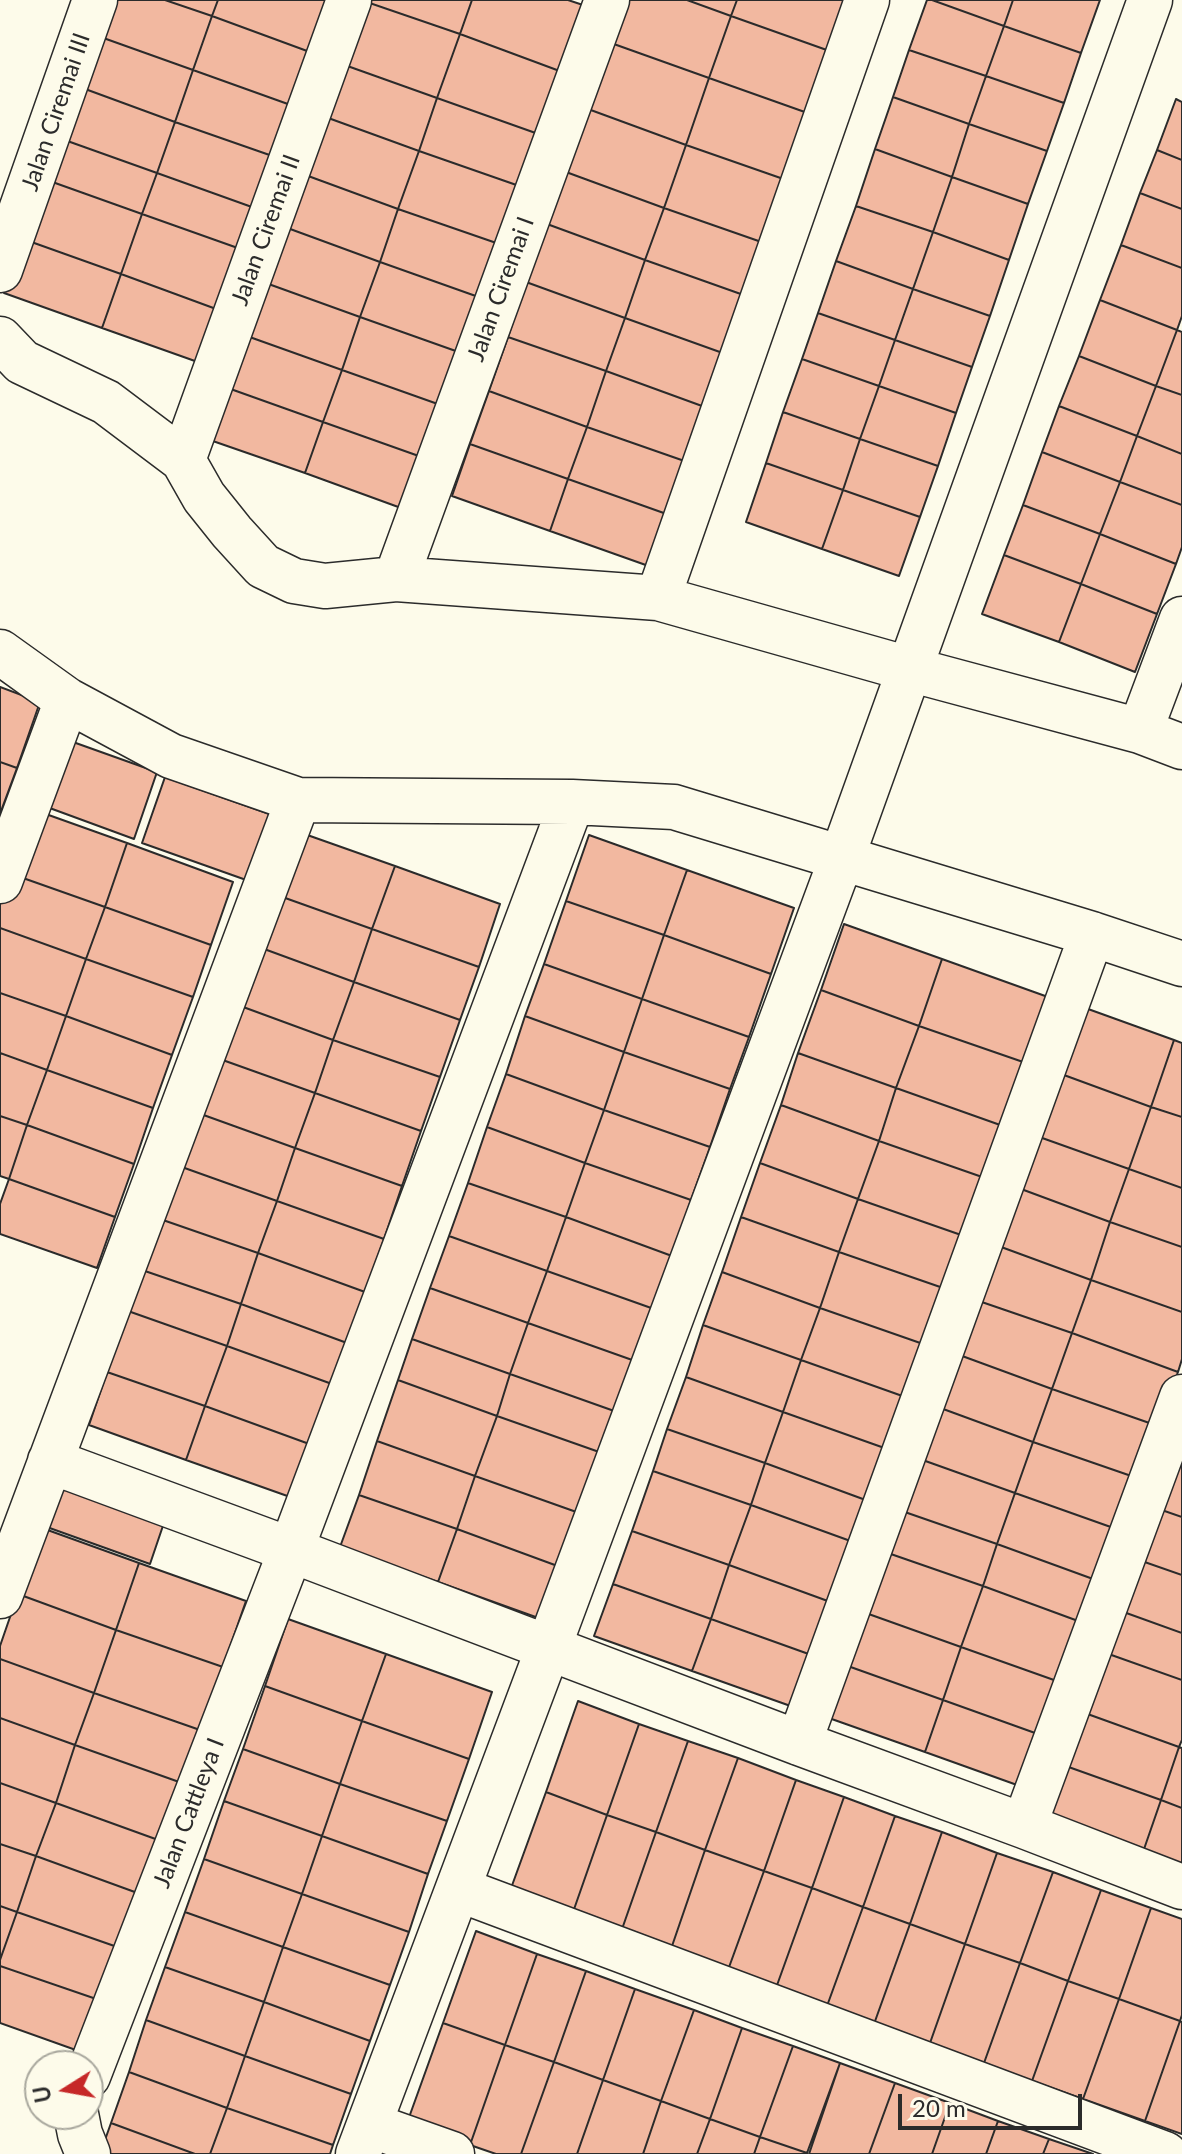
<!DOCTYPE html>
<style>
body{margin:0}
#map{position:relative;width:1182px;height:2154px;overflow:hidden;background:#fdfbea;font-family:Lato,sans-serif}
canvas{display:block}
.north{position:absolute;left:24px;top:2050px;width:80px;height:80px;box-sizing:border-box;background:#fdfbea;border:2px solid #a9a89e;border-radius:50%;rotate:259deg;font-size:22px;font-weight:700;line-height:32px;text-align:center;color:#2b2b2b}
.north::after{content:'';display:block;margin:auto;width:28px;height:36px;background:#c62828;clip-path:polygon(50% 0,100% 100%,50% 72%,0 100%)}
.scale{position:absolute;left:898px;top:2094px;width:184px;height:36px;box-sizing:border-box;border:4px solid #2b2b2b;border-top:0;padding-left:10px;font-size:24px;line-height:28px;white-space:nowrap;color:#2b2b2b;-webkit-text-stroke:6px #fdfbea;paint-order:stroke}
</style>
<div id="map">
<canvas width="1182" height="2154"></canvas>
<div class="north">U</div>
<div class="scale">20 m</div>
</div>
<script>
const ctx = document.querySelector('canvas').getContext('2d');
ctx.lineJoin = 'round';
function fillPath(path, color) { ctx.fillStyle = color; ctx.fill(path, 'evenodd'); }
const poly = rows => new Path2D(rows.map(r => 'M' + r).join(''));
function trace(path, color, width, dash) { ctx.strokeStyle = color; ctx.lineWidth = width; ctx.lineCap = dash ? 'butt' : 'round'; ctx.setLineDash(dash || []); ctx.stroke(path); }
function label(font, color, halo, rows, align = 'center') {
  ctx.font = font + ' Lato,sans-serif'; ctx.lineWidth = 6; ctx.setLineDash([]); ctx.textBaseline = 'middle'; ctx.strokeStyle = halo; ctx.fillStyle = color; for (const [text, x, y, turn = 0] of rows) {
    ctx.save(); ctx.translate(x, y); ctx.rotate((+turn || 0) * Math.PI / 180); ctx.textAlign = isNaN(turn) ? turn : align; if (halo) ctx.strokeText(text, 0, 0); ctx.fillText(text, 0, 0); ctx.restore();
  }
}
const building = poly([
 [107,0,165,0,212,16,193,70,95,35,107,0],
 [165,0,218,0,212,16,165,0],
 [218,0,337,0,318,55,212,16,218,0],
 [361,0,460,34,437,98,339,63,361,0],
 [361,0,472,0,460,34,361,0],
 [472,0,568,0,589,7,565,73,460,34,472,0],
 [627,0,687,0,731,16,709,78,611,43,627,0],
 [687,0,737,0,731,16,687,0],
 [737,0,857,0,838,54,731,16,737,0],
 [927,0,932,0,1004,26,986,76,909,50,927,0],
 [932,0,1013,0,1004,26,932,0],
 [1013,0,1100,0,1081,53,1004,26,1013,0],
 [212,16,318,55,299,108,193,70,212,16],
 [731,16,838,54,816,116,709,78,731,16],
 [1004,26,1081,53,1064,103,986,76,1004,26],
 [460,34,565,73,544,136,437,98,460,34],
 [95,35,193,70,175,122,77,86,95,35],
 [611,43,709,78,686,145,588,109,611,43],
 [909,50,986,76,969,124,893,97,909,50],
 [339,63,437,98,419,151,320,115,339,63],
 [193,70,299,108,281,159,175,122,193,70],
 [986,76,1064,103,1047,151,969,124,986,76],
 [709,78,816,116,792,182,686,145,709,78],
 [77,86,175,122,157,173,59,138,77,86],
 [893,97,969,124,952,177,875,149,893,97],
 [437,98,544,136,525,188,419,151,437,98],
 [1176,99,1182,102,1182,160,1157,150,1176,99],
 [588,109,686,145,664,208,566,172,588,109],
 [320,115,419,151,398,209,300,173,320,115],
 [175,122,281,159,263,211,157,173,175,122],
 [969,124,1047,151,1028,204,952,177,969,124],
 [59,138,157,173,142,214,44,179,59,138],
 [686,145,792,182,770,245,664,208,686,145],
 [875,149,952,177,933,232,856,206,875,149],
 [1157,150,1182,160,1182,209,1140,193,1157,150],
 [419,151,525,188,505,246,398,209,419,151],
 [566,172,664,208,645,260,547,224,566,172],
 [157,173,263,211,249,252,142,214,157,173],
 [300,173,398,209,380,262,282,226,300,173],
 [952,177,1028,204,1009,260,933,232,952,177],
 [44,179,142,214,121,274,23,239,44,179],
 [1140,193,1182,209,1182,268,1121,245,1140,193],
 [856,206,933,232,913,289,836,261,856,206],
 [664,208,770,245,752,298,645,260,664,208],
 [398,209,505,246,487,300,380,262,398,209],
 [142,214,249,252,227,313,121,274,142,214],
 [547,224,645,260,625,318,526,282,547,224],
 [282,226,380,262,360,317,263,282,282,226],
 [933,232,1009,260,990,316,913,289,933,232],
 [23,239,121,274,102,328,4,293,23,239],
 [1121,245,1182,268,1182,316,1177,330,1100,300,1121,245],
 [645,260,752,298,731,356,625,318,645,260],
 [836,261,913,289,895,340,818,313,836,261],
 [380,262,487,300,467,355,360,317,380,262],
 [121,274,227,313,209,366,102,328,121,274],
 [263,282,360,317,342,370,244,335,263,282],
 [526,282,625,318,606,371,508,337,526,282],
 [913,289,990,316,972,367,895,340,913,289],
 [1100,300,1177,330,1156,386,1079,356,1100,300],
 [818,313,895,340,879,386,802,359,818,313],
 [360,317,467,355,449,408,342,370,360,317],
 [625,318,731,356,713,410,606,371,625,318],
 [1177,330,1182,332,1182,395,1156,386,1177,330],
 [244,335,342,370,323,422,225,387,244,335],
 [508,337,606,371,587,427,489,391,508,337],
 [895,340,972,367,956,413,879,386,895,340],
 [1079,356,1156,386,1137,436,1059,406,1079,356],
 [802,359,879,386,860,439,783,412,802,359],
 [342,370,449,408,430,460,323,422,342,370],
 [606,371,713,410,693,464,587,427,606,371],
 [879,386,956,413,938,466,860,439,879,386],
 [1156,386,1182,395,1182,454,1137,436,1156,386],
 [225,387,323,422,305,473,207,439,225,387],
 [489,391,587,427,568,479,470,444,489,391],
 [1059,406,1137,436,1120,482,1042,452,1059,406],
 [783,412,860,439,843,490,766,463,783,412],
 [323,422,430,460,412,512,305,473,323,422],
 [587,427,693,464,675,517,568,479,587,427],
 [1137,436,1182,454,1182,505,1120,482,1137,436],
 [860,439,938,466,920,517,843,490,860,439],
 [470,444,568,479,550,531,452,496,470,444],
 [1042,452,1120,482,1100,534,1023,505,1042,452],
 [766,463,843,490,822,549,746,522,766,463],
 [568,479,675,517,657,569,550,531,568,479],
 [1120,482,1182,505,1182,547,1176,564,1100,534,1120,482],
 [843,490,920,517,899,576,822,549,843,490],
 [1023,505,1100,534,1081,584,1004,555,1023,505],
 [1100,534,1176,564,1157,614,1081,584,1100,534],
 [1004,555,1081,584,1059,642,982,614,1004,555],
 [1081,584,1157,614,1135,672,1059,642,1081,584],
 [0,687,40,702,17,768,0,762,0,687],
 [59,737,157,772,134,839,36,803,59,737],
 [0,762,17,768,0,814,0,762],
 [165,777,272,815,249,881,142,843,165,777],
 [29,808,127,843,105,907,6,872,29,808],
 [296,831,395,866,372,929,274,894,296,831],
 [589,835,687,870,664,935,566,901,589,835],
 [127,843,233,882,211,945,105,907,127,843],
 [395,866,500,904,479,967,372,929,395,866],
 [687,870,794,908,771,974,664,935,687,870],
 [6,872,105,907,86,959,0,928,0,889,6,872],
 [274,894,372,929,354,982,256,946,274,894],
 [566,901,664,935,642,999,544,964,566,901],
 [105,907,211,945,193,997,86,959,105,907],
 [844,924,942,959,919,1026,821,990,844,924],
 [0,928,86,959,66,1016,0,993,0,928],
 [372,929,479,967,460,1020,354,982,372,929],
 [664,935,771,974,749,1037,642,999,664,935],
 [256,946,354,982,333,1040,235,1004,256,946],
 [86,959,193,997,172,1055,66,1016,86,959],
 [942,959,1048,997,1026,1063,919,1026,942,959],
 [544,964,642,999,624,1052,525,1016,544,964],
 [354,982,460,1020,440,1077,333,1040,354,982],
 [821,990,919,1026,896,1088,798,1053,821,990],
 [0,993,66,1016,47,1070,0,1053,0,993],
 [642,999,749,1037,730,1089,624,1052,642,999],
 [235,1004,333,1040,315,1093,217,1058,235,1004],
 [1077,1005,1174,1040,1151,1107,1053,1071,1077,1005],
 [66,1016,172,1055,153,1108,47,1070,66,1016],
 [525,1016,624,1052,604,1110,506,1074,525,1016],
 [919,1026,1026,1063,1003,1126,896,1088,919,1026],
 [333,1040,440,1077,421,1131,315,1093,333,1040],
 [1174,1040,1182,1043,1182,1117,1151,1107,1174,1040],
 [624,1052,730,1089,710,1147,604,1110,624,1052],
 [0,1053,47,1070,27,1125,0,1116,0,1053],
 [798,1053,896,1088,879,1141,781,1105,798,1053],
 [217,1058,315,1093,295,1148,198,1113,217,1058],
 [47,1070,153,1108,134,1164,27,1125,47,1070],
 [1053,1071,1151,1107,1129,1169,1031,1134,1053,1071],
 [506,1074,604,1110,585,1163,487,1127,506,1074],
 [896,1088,1003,1126,985,1178,879,1141,896,1088],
 [315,1093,421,1131,402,1186,295,1148,315,1093],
 [781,1105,879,1141,858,1199,760,1163,781,1105],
 [1151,1107,1182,1117,1182,1188,1129,1169,1151,1107],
 [604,1110,710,1147,691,1200,585,1163,604,1110],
 [198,1113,295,1148,277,1201,179,1166,198,1113],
 [0,1116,27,1125,9,1179,0,1176,0,1116],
 [27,1125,134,1164,115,1217,9,1179,27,1125],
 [487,1127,585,1163,566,1217,468,1183,487,1127],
 [1031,1134,1129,1169,1110,1222,1013,1186,1031,1134],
 [879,1141,985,1178,964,1236,858,1199,879,1141],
 [295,1148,402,1186,384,1239,277,1201,295,1148],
 [585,1163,691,1200,672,1256,566,1217,585,1163],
 [760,1163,858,1199,839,1252,741,1217,760,1163],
 [179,1166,277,1201,258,1253,160,1219,179,1166],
 [1129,1169,1182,1188,1182,1247,1110,1222,1129,1169],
 [9,1179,115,1217,97,1268,0,1234,0,1204,9,1179],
 [468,1183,566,1217,547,1271,449,1236,468,1183],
 [1013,1186,1110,1222,1091,1280,993,1244,1013,1186],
 [858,1199,964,1236,946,1289,839,1252,858,1199],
 [277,1201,384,1239,365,1292,258,1253,277,1201],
 [566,1217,672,1256,654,1309,547,1271,566,1217],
 [741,1217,839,1252,820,1308,722,1272,741,1217],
 [160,1219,258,1253,241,1304,142,1270,160,1219],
 [1110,1222,1182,1247,1182,1312,1091,1280,1110,1222],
 [449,1236,547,1271,528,1323,430,1288,449,1236],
 [993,1244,1091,1280,1072,1333,973,1299,993,1244],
 [839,1252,946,1289,926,1345,820,1308,839,1252],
 [258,1253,365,1292,347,1343,241,1304,258,1253],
 [142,1270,241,1304,227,1346,128,1311,142,1270],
 [547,1271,654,1309,635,1361,528,1323,547,1271],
 [722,1272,820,1308,801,1360,703,1325,722,1272],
 [1091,1280,1182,1312,1182,1359,1178,1372,1072,1333,1091,1280],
 [430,1288,528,1323,510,1374,412,1339,430,1288],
 [973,1299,1072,1333,1052,1389,954,1353,973,1299],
 [241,1304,347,1343,332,1384,227,1346,241,1304],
 [820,1308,926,1345,908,1398,801,1360,820,1308],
 [128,1311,227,1346,205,1406,107,1372,128,1311],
 [528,1323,635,1361,617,1412,510,1374,528,1323],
 [703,1325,801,1360,783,1412,686,1377,703,1325],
 [1072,1333,1178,1372,1158,1426,1052,1389,1072,1333],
 [412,1339,510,1374,497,1416,398,1380,412,1339],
 [227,1346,332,1384,312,1445,205,1406,227,1346],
 [954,1353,1052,1389,1033,1442,935,1406,954,1353],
 [801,1360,908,1398,890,1450,783,1412,801,1360],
 [107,1372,205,1406,186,1460,89,1425,107,1372],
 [510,1374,617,1412,602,1453,497,1416,510,1374],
 [686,1377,783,1412,765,1463,667,1429,686,1377],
 [398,1380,497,1416,475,1476,377,1441,398,1380],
 [1052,1389,1158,1426,1140,1479,1033,1442,1052,1389],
 [205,1406,312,1445,293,1498,186,1460,205,1406],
 [935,1406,1033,1442,1015,1493,917,1458,935,1406],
 [783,1412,890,1450,871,1502,765,1463,783,1412],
 [497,1416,602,1453,582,1514,475,1476,497,1416],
 [667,1429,765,1463,751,1505,653,1471,667,1429],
 [377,1441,475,1476,457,1529,359,1495,377,1441],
 [1033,1442,1140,1479,1122,1531,1015,1493,1033,1442],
 [1182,1457,1182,1517,1153,1507,1182,1457],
 [917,1458,1015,1493,997,1544,899,1510,917,1458],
 [765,1463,871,1502,856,1543,751,1505,765,1463],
 [653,1471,751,1505,729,1565,632,1531,653,1471],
 [62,1474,168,1511,150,1564,44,1526,62,1474],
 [475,1476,582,1514,563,1568,457,1529,475,1476],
 [1015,1493,1122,1531,1104,1583,997,1544,1015,1493],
 [359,1495,457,1529,438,1582,340,1547,359,1495],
 [751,1505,856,1543,836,1604,729,1565,751,1505],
 [1153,1507,1182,1517,1182,1575,1136,1559,1153,1507],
 [899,1510,997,1544,983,1586,885,1552,899,1510],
 [42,1528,139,1563,116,1630,18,1594,42,1528],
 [457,1529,563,1568,544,1620,438,1582,457,1529],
 [632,1531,729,1565,711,1619,613,1584,632,1531],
 [997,1544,1104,1583,1089,1625,983,1586,997,1544],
 [885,1552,983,1586,961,1647,863,1612,885,1552],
 [1136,1559,1182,1575,1182,1633,1118,1610,1136,1559],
 [139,1563,246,1601,223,1667,116,1630,139,1563],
 [729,1565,836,1604,817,1657,711,1619,729,1565],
 [613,1584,711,1619,692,1671,594,1636,613,1584],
 [983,1586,1089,1625,1068,1685,961,1647,983,1586],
 [18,1594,116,1630,94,1693,0,1659,0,1646,18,1594],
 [1118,1610,1182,1633,1182,1680,1103,1652,1118,1610],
 [863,1612,961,1647,943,1700,845,1665,863,1612],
 [288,1619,386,1654,362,1721,265,1686,288,1619],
 [711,1619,817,1657,799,1709,692,1671,711,1619],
 [116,1630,223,1667,200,1730,94,1693,116,1630],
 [961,1647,1068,1685,1049,1738,943,1700,961,1647],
 [1103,1652,1182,1680,1182,1740,1179,1747,1082,1712,1103,1652],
 [386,1654,492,1692,469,1759,362,1721,386,1654],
 [0,1659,94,1693,75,1745,0,1718,0,1659],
 [845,1665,943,1700,925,1752,826,1717,845,1665],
 [265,1686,362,1721,340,1784,243,1749,265,1686],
 [94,1693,200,1730,182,1783,75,1745,94,1693],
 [943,1700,1049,1738,1031,1790,925,1752,943,1700],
 [578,1701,639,1724,607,1815,546,1792,578,1701],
 [1082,1712,1179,1747,1161,1800,1063,1765,1082,1712],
 [0,1718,75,1745,56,1803,0,1783,0,1718],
 [362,1721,469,1759,447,1821,340,1784,362,1721],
 [639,1724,688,1741,656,1832,607,1815,639,1724],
 [688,1741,738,1758,705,1850,656,1832,688,1741],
 [75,1745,182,1783,161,1841,56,1803,75,1745],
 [1179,1747,1182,1748,1182,1808,1161,1800,1179,1747],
 [243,1749,340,1784,322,1836,224,1801,243,1749],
 [738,1758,796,1780,764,1871,705,1850,738,1758],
 [1063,1765,1161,1800,1143,1852,1044,1818,1063,1765],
 [796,1780,844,1797,812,1888,764,1871,796,1780],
 [0,1783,56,1803,36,1856,0,1844,0,1783],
 [340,1784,447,1821,428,1874,322,1836,340,1784],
 [546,1792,607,1815,572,1915,510,1891,546,1792],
 [844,1797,895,1816,863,1907,812,1888,844,1797],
 [1161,1800,1182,1808,1182,1867,1143,1852,1161,1800],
 [224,1801,322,1836,302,1894,204,1859,224,1801],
 [56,1803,161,1841,143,1895,36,1856,56,1803],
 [607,1815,656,1832,621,1932,572,1915,607,1815],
 [895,1816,942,1832,910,1924,863,1907,895,1816],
 [656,1832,705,1850,671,1949,621,1932,656,1832],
 [942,1832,997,1853,965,1944,910,1924,942,1832],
 [322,1836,428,1874,409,1932,302,1894,322,1836],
 [0,1844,36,1856,17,1912,0,1906,0,1844],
 [705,1850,764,1871,728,1970,671,1949,705,1850],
 [997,1853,1053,1872,1020,1963,965,1944,997,1853],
 [36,1856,143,1895,123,1949,17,1912,36,1856],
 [204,1859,302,1894,283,1947,185,1912,204,1859],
 [764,1871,812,1888,776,1988,728,1970,764,1871],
 [1053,1872,1101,1890,1068,1981,1020,1963,1053,1872],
 [812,1888,863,1907,827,2006,776,1988,812,1888],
 [1101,1890,1151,1908,1119,1999,1068,1981,1101,1890],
 [302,1894,409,1932,390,1985,283,1947,302,1894],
 [0,1906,17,1912,0,1960,0,1906],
 [863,1907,910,1924,874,2024,827,2006,863,1907],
 [1151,1908,1182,1919,1182,2015,1180,2021,1119,1999,1151,1908],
 [17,1912,123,1949,105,2002,0,1966,0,1960,17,1912],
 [185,1912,283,1947,264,2002,165,1967,185,1912],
 [910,1924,965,1944,930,2043,874,2024,910,1924],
 [476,1931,537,1954,505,2045,443,2023,476,1931],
 [965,1944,1020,1963,984,2063,930,2043,965,1944],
 [283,1947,390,1985,370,2041,264,2002,283,1947],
 [537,1954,586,1971,554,2062,505,2045,537,1954],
 [1020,1963,1068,1981,1032,2081,984,2063,1020,1963],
 [0,1966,105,2002,87,2054,0,2023,0,1966],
 [165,1967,264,2002,245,2056,146,2020,165,1967],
 [586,1971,635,1989,603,2080,554,2062,586,1971],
 [1068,1981,1119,1999,1083,2099,1032,2081,1068,1981],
 [635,1989,694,2010,661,2101,603,2080,635,1989],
 [1119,1999,1180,2021,1145,2121,1083,2099,1119,1999],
 [264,2002,370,2041,351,2094,245,2056,264,2002],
 [694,2010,742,2028,710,2119,661,2101,694,2010],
 [146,2020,245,2056,227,2108,129,2072,146,2020],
 [1180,2021,1182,2022,1182,2134,1145,2121,1180,2021],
 [443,2023,505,2045,470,2145,407,2123,443,2023],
 [742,2028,793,2046,760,2137,710,2119,742,2028],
 [505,2045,554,2062,521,2154,496,2154,470,2145,505,2045],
 [793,2046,840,2063,807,2153,760,2137,793,2046],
 [245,2056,351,2094,333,2145,227,2108,245,2056],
 [554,2062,603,2080,577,2154,521,2154,554,2062],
 [840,2063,895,2083,869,2154,809,2154,840,2063],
 [129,2072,227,2108,210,2154,195,2154,111,2123,129,2072],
 [603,2080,661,2101,643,2154,577,2154,603,2080],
 [895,2083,950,2103,932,2154,869,2154,895,2083],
 [661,2101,710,2119,697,2154,643,2154,661,2101],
 [950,2103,998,2121,986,2154,932,2154,950,2103],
 [227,2108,333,2145,330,2154,210,2154,227,2108],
 [710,2119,760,2137,754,2154,697,2154,710,2119],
 [998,2121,1049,2139,1043,2154,986,2154,998,2121],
 [111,2123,195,2154,100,2154,111,2123],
 [760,2137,807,2153,807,2154,754,2154,760,2137],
 [1049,2139,1093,2154,1043,2154,1049,2139]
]);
fillPath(building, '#f2b8a0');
trace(building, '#2b2b2b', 2);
const street = poly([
 [0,270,95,0],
 [0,339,22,362,106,402,183,460,204,497,232,532,263,566,294,581,325,586,396,579,658,598,909,669,1140,731,1182,747],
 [183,460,349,0],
 [396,579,607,0],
 [658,598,867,0],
 [0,652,67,700,171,756,298,800,572,802,674,807,1092,934,1182,964],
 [1140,731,1182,619],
 [0,881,67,700],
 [50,1461,291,1550,799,1743,1024,1826,1182,1887],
 [0,1596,298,800],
 [799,1743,1092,934],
 [1024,1826,1182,1397],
 [458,1889,1165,2154],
 [88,2076,291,1550,572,802],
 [76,2114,80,2134,88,2154],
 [370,2125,452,2154],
 [358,2154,548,1649,841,860,1150,0]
]);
trace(street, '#2b2b2b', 47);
trace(street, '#fdfbea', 44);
label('24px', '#2b2b2b', '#fdfbea', [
 ["Jalan Ciremai III",56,112,-71],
 ["Jalan Ciremai II",266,230,-70],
 ["Jalan Ciremai I",501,289,-70],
 ["Jalan Cattleya I",189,1813,-69]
]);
</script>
